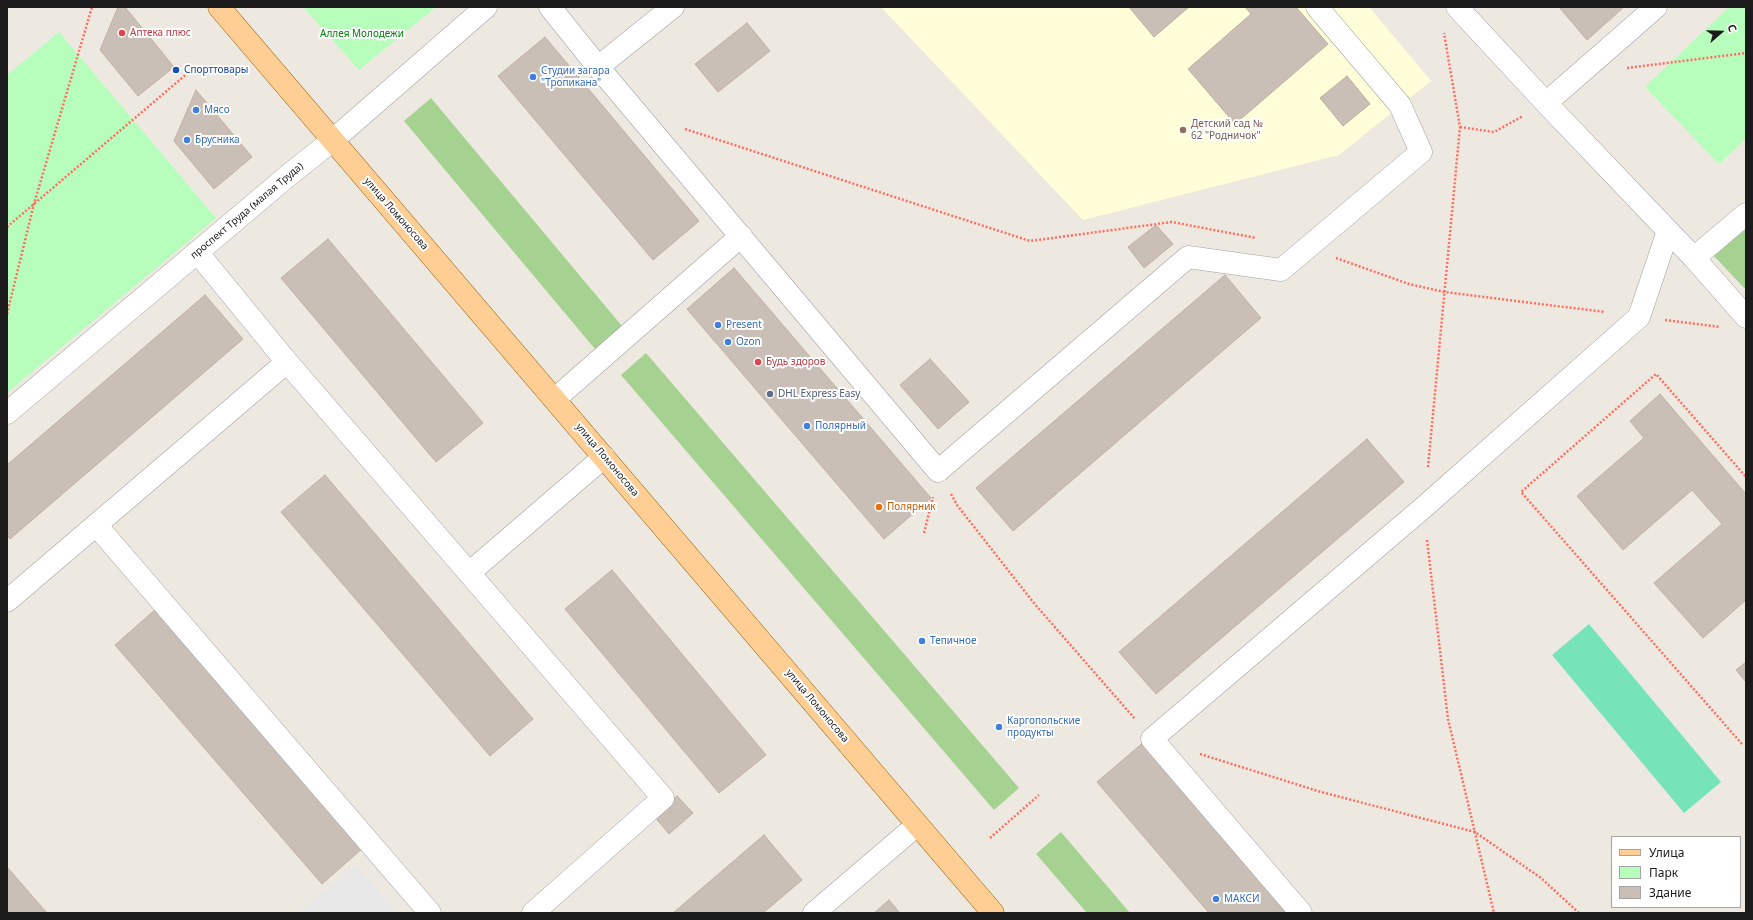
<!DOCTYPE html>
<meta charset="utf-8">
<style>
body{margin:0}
#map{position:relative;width:1753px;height:920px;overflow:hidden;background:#eee9e0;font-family:"Noto Sans",sans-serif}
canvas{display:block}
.frame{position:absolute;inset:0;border:8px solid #1b1b1b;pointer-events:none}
.legend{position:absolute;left:1611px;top:836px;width:130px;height:72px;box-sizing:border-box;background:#fff;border:1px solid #a4a4a4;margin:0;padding:5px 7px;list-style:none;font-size:12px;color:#1b1b1b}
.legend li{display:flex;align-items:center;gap:8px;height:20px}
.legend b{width:20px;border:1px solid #a4a4a4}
.north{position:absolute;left:1701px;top:12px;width:40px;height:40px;-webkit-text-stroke:3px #fff;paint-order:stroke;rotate:70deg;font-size:11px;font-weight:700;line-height:16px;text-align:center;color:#1b1b1b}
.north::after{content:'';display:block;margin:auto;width:14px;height:18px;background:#1b1b1b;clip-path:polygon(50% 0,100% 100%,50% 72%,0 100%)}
</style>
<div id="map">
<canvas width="1753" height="920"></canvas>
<div class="frame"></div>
<ul class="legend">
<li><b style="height:5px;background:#ffce94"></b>Улица</li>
<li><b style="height:11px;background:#b7fdbc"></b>Парк</li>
<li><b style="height:11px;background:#cabfb6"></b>Здание</li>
</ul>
<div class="north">С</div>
</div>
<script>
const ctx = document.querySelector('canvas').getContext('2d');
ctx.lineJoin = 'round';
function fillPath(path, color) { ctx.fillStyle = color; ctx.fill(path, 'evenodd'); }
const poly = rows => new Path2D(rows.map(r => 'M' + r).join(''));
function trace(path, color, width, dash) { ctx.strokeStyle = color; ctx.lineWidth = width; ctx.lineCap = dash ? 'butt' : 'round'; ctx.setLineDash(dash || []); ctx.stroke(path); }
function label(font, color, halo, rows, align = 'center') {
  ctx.font = font + ' "Noto Sans",sans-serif'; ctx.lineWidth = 4; ctx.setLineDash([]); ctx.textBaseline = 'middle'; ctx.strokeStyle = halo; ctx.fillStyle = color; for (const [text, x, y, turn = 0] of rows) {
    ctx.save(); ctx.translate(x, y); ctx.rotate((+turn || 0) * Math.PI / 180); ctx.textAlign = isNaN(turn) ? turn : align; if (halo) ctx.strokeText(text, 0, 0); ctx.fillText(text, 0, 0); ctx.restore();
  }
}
fillPath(poly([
 [881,7,1369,7,1431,81,1339,155,1083,220]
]), '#fffed8');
fillPath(poly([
 [431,98,622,326,595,349,404,121],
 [1746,229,1746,290,1714,256],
 [646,353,1019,788,994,810,621,375],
 [1061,832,1130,913,1087,913,1036,854]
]), '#a5d191');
fillPath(poly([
 [303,7,436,7,359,70],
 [1729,7,1746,7,1746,139,1719,164,1645,87],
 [59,32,216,218,7,393,7,75]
]), '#b7fdbc');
fillPath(poly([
 [1589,624,1721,782,1684,813,1552,655]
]), '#76e4b8');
fillPath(poly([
 [356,865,397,913,297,913]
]), '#e7e7e7');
const building = poly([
 [118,7,125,7,174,67,138,96,100,50,118,7],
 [1129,7,1189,7,1154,37,1129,7],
 [1245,7,1296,7,1328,44,1235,124,1188,69,1251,14,1245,7],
 [1559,7,1624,7,1587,40,1559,7],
 [747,23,770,51,718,92,695,64,747,23],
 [545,37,699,221,653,260,498,76,545,37],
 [1347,76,1370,104,1343,126,1320,98,1347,76],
 [196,90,252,157,214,189,174,141,196,90],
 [1156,225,1173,244,1144,268,1128,247,1156,225],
 [328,239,483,423,436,462,281,278,328,239],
 [734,268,931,498,884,539,687,309,734,268],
 [1225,275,1261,318,1013,531,976,488,1225,275],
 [205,295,243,339,10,539,7,535,7,465,205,295],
 [930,359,969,402,938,429,900,385,930,359],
 [1660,394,1746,494,1746,600,1703,638,1654,583,1722,524,1692,490,1623,550,1577,496,1644,438,1630,421,1660,394],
 [1367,439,1404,482,1156,694,1119,652,1367,439],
 [325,475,533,719,490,756,281,512,325,475],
 [612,570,766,755,719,793,565,609,612,570],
 [157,608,364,847,322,884,115,645,157,608],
 [1746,662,1746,682,1736,670,1746,662],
 [1145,741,1292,913,1209,913,1097,782,1145,741],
 [677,796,693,813,669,834,654,816,677,796],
 [764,835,802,880,763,913,673,913,764,835],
 [7,867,47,913,7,913,7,867],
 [889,900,900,913,874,913,889,900]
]);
fillPath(building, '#cabfb6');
trace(building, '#c1aea1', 1);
const minor = poly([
 [550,7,598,67,938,471,1188,257,1281,270,1421,152,1400,105,1317,7],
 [1457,7,1546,103,1694,258,1746,214],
 [598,67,673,7],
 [1546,103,1656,7],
 [197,252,287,362,469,573],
 [1694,258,1746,317],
 [555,399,741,236],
 [7,413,290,174,333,140,486,7],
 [96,525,430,913],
 [7,601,287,362],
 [533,913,663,798,469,573,604,457],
 [814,913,917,825],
 [1301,913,1152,739,1424,507,1639,317,1668,231]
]);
const major = poly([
 [219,7,993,913]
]);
trace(minor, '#a2a2a2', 23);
trace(major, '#935f00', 23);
trace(poly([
 [1627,68,1746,53],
 [1460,127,1494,132,1523,116],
 [685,129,1030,241,1172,222,1256,238],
 [7,227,196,66],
 [1336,258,1409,284,1444,292,1605,312],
 [7,314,34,204,92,7],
 [1665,320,1720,327],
 [1428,467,1460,127,1444,33],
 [951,494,957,505,1033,602,1135,719],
 [924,533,933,497],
 [1427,540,1448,719,1494,913],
 [1742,744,1521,492,1656,374,1746,477],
 [1200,754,1321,792,1475,832,1541,878,1579,913],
 [990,838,1039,795]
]), '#ff6d60', 2.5, [2, 2]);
trace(minor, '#fff', 22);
trace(major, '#ffce94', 22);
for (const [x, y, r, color] of [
 [122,33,4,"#e0444e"],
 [176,70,4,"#1a4fb4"],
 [533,77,4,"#3f7fe0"],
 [196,110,4,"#3f7fe0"],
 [1183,130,4,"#8d6e63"],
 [187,140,4,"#3f7fe0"],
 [718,325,4,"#3f7fe0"],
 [728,342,4,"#3f7fe0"],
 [758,362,4,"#e0444e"],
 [770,394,4,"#5c6f8a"],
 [807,426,4,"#3f7fe0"],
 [879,507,4,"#e8710a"],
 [922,641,4,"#3f7fe0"],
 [999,727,4,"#3f7fe0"],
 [1216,899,4,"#3f7fe0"]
]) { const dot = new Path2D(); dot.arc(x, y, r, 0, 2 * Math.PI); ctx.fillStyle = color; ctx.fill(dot); trace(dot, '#fff', 1.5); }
label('10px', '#be3a42', '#fff', [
 ["Аптека плюс",130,33],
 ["Будь здоров",766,362]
], 'left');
label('10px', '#03800b', '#fff', [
 ["Аллея Молодежи",362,34]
]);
label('10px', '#164399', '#fff', [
 ["Спорттовары",184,70]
], 'left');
label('10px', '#366cbe', '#fff', [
 ["Студии загара",541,71],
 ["\"Тропикана\"",541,83],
 ["Мясо",204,110],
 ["Брусника",195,140],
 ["Present",726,325],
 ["Ozon",736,342],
 ["Полярный",815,426],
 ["Тепичное",930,641],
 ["Каргопольские",1007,721],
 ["продукты",1007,733],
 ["МАКСИ",1224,899]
], 'left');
label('10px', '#785e54', '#fff', [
 ["Детский сад №",1191,124],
 ["62 \"Родничок\"",1191,136]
], 'left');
label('10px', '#1b1b1b', '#fff', [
 ["проспект Труда (малая Труда)",247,211,-40],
 ["улица Ломоносова",396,214,49],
 ["улица Ломоносова",607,460,50],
 ["улица Ломоносова",817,706,50]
]);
label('10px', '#4e5e75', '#fff', [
 ["DHL Express Easy",778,394]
], 'left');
label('10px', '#c56008', '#fff', [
 ["Полярник",887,507]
], 'left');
</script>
